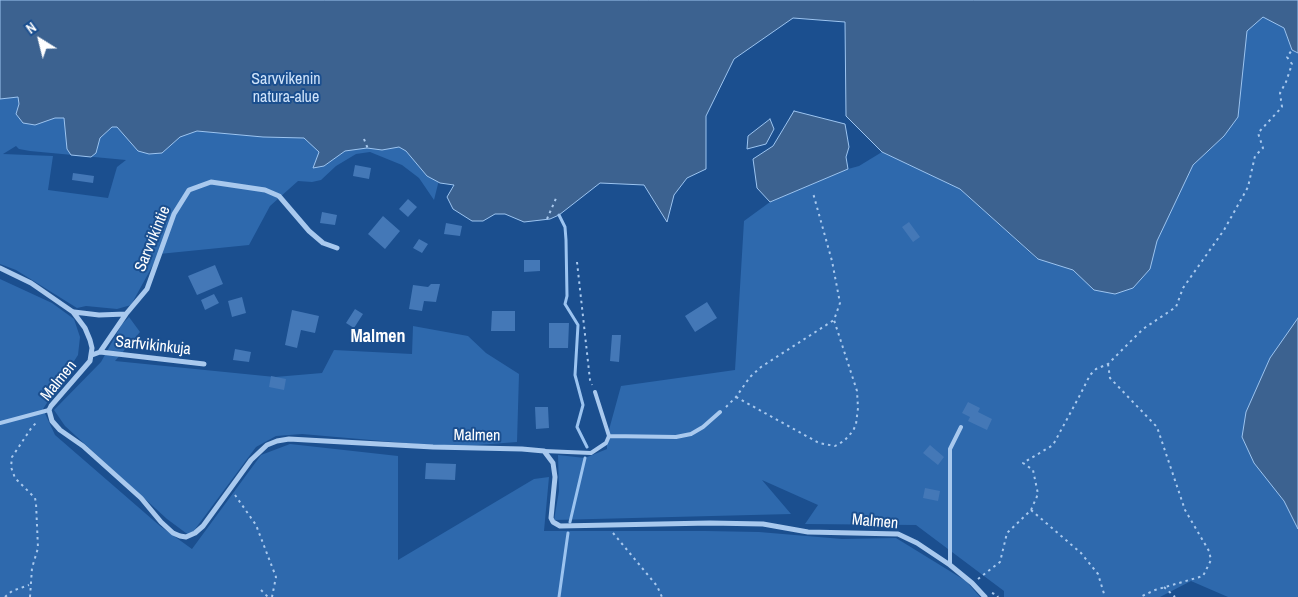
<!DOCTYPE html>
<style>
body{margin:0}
#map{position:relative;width:1298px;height:597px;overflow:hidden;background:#1b4f8f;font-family:"Archivo Narrow",sans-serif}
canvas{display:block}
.north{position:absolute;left:15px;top:15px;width:50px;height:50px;-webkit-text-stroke:4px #1b4f8f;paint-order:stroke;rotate:324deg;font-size:14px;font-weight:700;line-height:20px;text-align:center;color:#fff}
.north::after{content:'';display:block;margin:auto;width:18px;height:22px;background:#fff;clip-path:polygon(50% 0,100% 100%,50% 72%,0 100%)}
</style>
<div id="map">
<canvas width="1298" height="597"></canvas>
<div class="north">N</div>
</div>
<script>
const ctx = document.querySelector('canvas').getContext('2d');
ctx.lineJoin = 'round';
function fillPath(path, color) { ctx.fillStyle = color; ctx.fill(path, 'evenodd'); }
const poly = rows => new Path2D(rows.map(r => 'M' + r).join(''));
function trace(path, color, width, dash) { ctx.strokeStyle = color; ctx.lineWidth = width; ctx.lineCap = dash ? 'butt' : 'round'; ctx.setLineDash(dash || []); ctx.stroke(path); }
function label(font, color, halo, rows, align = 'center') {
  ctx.font = font + ' "Archivo Narrow",sans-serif'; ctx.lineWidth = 4; ctx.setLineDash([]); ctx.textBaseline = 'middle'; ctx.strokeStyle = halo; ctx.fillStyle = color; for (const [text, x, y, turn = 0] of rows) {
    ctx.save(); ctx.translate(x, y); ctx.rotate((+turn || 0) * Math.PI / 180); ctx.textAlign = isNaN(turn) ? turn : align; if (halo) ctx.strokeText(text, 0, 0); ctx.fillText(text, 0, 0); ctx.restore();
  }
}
fillPath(poly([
 [0,0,337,0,442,168,434,200,419,178,402,165,370,152,356,154,336,166,321,180,312,182,298,181,270,206,249,245,159,254,131,305,117,309,86,306,77,308,16,270,0,264],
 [16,146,19,149,30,151,126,160,117,167,108,198,48,190,53,156,3,154],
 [1085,0,1280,18,1292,50,1298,53,1298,597,1228,597,1191,581,1160,597,1004,597,1004,591,916,525,805,524,818,505,762,480,791,514,554,520,559,491,558,455,585,458,607,449,607,437,621,386,735,370,744,221,770,202,848,169,859,166,882,152,960,189,1037,259],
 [0,279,52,303,74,319,80,337,78,355,43,409,55,435,160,526,192,549,261,455,290,444,398,456,398,560,534,479,549,477,544,531,706,531,759,532,842,539,896,538,966,581,980,597,0,597],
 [129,317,140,332,115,361,275,377,322,373,334,350,412,354,413,326,468,336,486,353,519,374,517,442,451,447,302,434,276,436,256,447,190,536,167,519,65,426,54,410,101,362,122,324]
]), '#2e69ad');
const water = poly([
 [0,0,1298,0,1298,53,1292,50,1284,28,1263,17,1247,31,1238,117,1224,136,1193,165,1157,241,1150,269,1133,288,1115,294,1094,290,1073,270,1038,259,960,189,882,152,846,116,845,22,793,18,734,59,706,116,706,169,687,178,674,195,667,222,644,185,600,183,559,215,550,219,524,222,505,214,495,214,483,221,472,221,453,209,447,197,454,185,440,183,427,176,406,151,399,147,382,150,367,148,345,151,324,166,313,168,319,152,304,138,263,137,197,131,180,137,162,153,149,154,138,151,117,127,112,127,100,138,96,153,91,157,71,155,67,149,64,118,55,118,35,125,23,123,16,114,19,104,18,97,0,99,0,0],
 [794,111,845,124,849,147,846,157,848,169,770,202,757,188,753,159,773,146,794,111],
 [770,119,774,129,766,144,747,149,748,136,770,119],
 [1298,318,1298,529,1284,501,1254,463,1242,437,1246,412,1270,358,1298,318]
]);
fillPath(water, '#3c6290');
trace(water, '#9cc4f0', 1);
trace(poly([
 [559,215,565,227,566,240,567,296,565,304,578,325,575,375,583,405,577,427,587,447],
 [570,522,585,458],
 [559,597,568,533]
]), '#9cc4f0', 3);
fillPath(poly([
 [355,165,371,168,369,179,353,176],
 [73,173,94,176,93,183,72,180],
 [408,199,417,207,408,217,399,209],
 [322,212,337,215,335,225,320,223],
 [383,216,400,231,385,249,368,234],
 [909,222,920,237,913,242,902,227],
 [446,223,462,226,460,236,444,234],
 [419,239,428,244,422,253,413,248],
 [524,260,540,260,540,271,524,272],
 [215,265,223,284,197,295,188,276],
 [431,284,440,284,436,302,424,301,422,311,409,309,413,285,428,287],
 [214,294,219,303,205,310,201,300],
 [242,297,246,313,232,317,228,301],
 [707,302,717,318,695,332,685,316],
 [355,309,363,314,354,328,346,323],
 [292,310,319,316,315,333,301,330,297,348,285,345],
 [492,311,515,311,515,331,491,331],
 [549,323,569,323,568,348,549,348],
 [612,335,621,335,619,362,610,361],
 [235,349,251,352,249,362,233,360],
 [271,376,286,379,284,390,269,387],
 [968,402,980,408,978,412,992,419,987,430,968,421,970,417,962,413],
 [535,407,548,407,549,428,536,429],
 [930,445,944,457,938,465,923,453],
 [426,463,456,464,455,480,425,479],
 [925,488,940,491,938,501,923,498]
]), '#4478b7');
trace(poly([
 [364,139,368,149],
 [547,219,557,196],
 [577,262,590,380,592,385],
 [1108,364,1110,378,1157,427,1185,510,1209,551,1211,560,1203,576,1155,590,1140,597],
 [736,397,819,443,835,446,844,441,853,431,856,424,858,408,857,391,834,320,840,303,832,261,813,193],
 [726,407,736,397,750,377,761,367,834,320],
 [235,495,256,525,276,577,272,597],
 [1031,510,1081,553,1098,574,1105,597],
 [613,533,657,586,662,597],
 [978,579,1000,562,1007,533,1031,510,1038,494,1033,470,1023,463,1053,445,1080,395,1090,375,1096,369,1108,364,1143,329,1176,307,1183,288,1224,230,1248,187,1255,156,1263,148,1258,133,1282,107,1280,93,1286,82,1292,64,1287,57,1292,50],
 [1164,587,1175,597],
 [261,590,268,597],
 [992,593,997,595,998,597],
 [5,597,12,591,29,585],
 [30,597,32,568,38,548,36,503,35,498,15,478,11,467,12,457,32,427,38,421]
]), '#a9c9ee', 2, [2.5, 4]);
trace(poly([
 [0,423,49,410],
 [609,436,676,437,691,434,703,427,720,412],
 [544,451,591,453,606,443,609,436,595,392],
 [950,565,950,449,961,427]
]), '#a9c9ee', 4);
trace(poly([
 [0,268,31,283,73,312,85,328,90,340,92,348,90,361,51,406,49,410,52,421,60,430,83,446,141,498,161,522,173,533,180,536,186,537,195,533,203,526,251,460,267,445,277,441,289,439,433,447,522,449,544,451,553,463,555,477,551,518,553,522,560,526,710,523,763,524,808,532,898,534,917,543,950,565,972,583,985,597],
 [74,312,99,315,126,314],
 [100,352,204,364],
 [92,355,100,352,126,314,147,289,174,214,189,190,211,182,265,190,279,196,309,231,323,243,337,248]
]), '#a9c9ee', 5);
label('16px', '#cfe3fa', '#1b4f8f', [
 ["Sarvvikenin",286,80],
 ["natura-alue",286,98]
]);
label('16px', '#fff', '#1b4f8f', [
 ["Sarvvikintie",153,239,-68],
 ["Sarfvikinkuja",153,346,6],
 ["Malmen",59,381,-51],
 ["Malmen",477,436,1],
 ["Malmen",875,522,5]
]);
label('bold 18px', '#fff', '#1b4f8f', [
 ["Malmen",378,337]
]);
</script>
